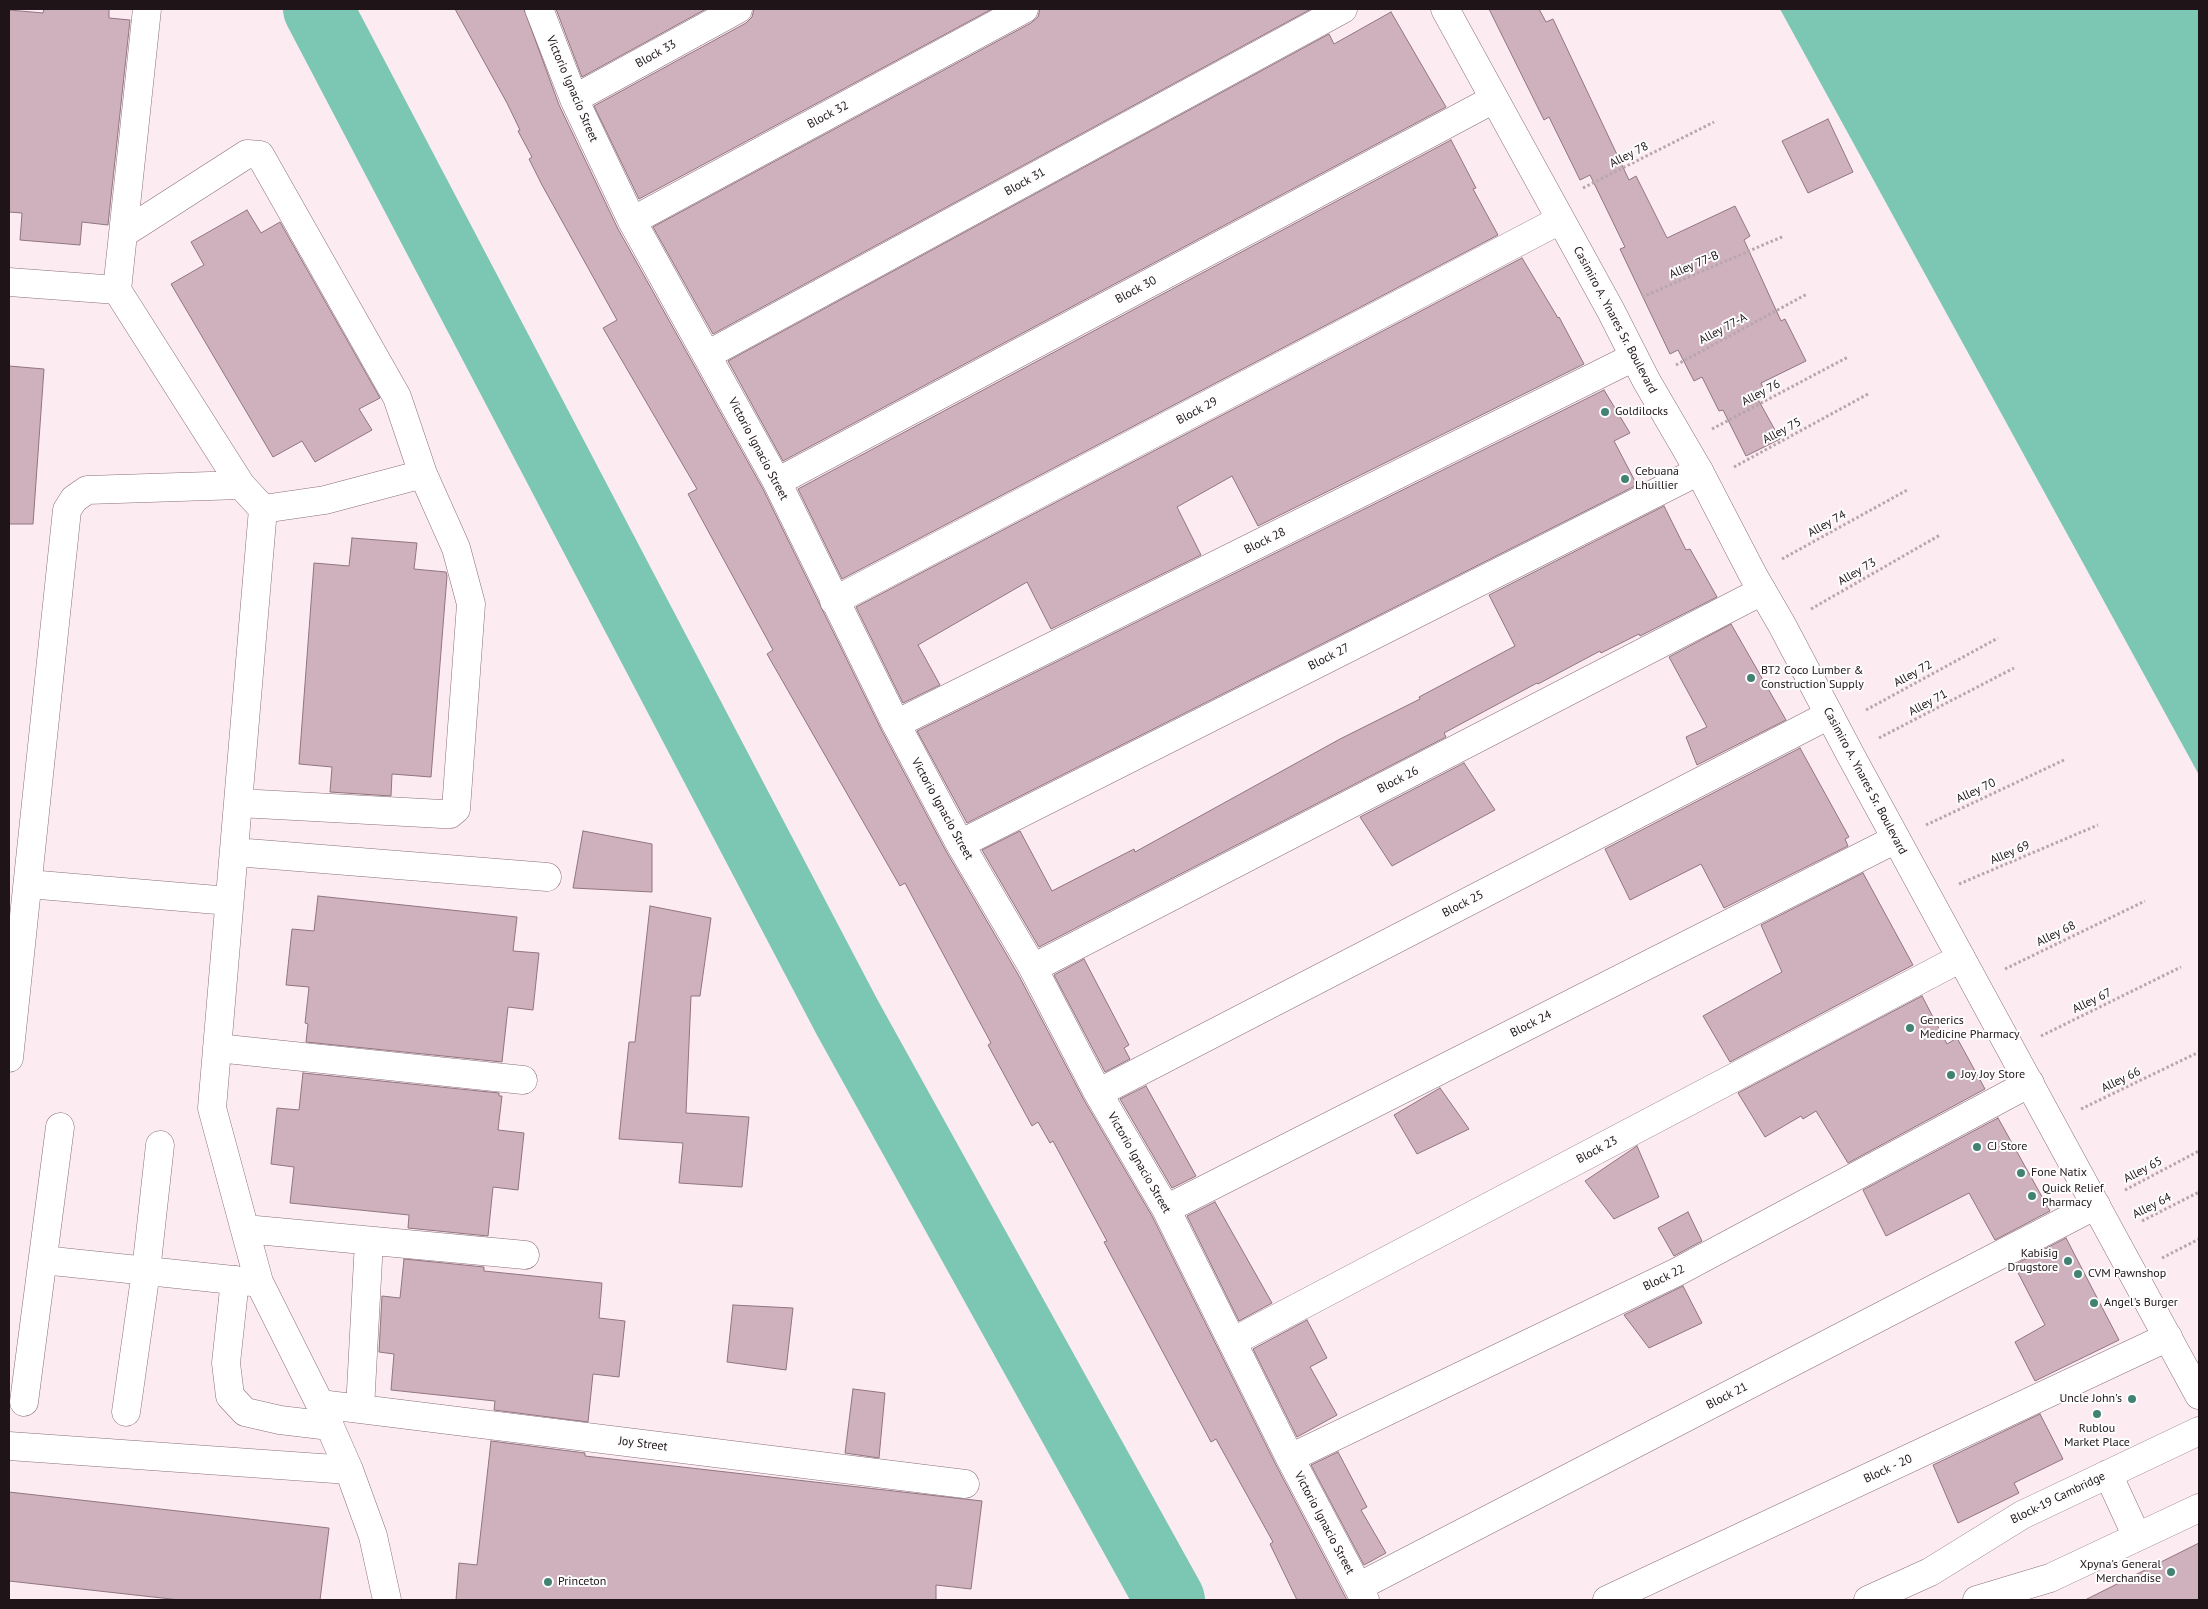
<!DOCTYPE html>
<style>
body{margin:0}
#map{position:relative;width:2208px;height:1609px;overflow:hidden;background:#fdebf2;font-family:"PT Sans",sans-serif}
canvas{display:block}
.frame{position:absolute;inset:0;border:10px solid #1f1519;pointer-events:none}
</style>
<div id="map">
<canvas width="2208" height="1609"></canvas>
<div class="frame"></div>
</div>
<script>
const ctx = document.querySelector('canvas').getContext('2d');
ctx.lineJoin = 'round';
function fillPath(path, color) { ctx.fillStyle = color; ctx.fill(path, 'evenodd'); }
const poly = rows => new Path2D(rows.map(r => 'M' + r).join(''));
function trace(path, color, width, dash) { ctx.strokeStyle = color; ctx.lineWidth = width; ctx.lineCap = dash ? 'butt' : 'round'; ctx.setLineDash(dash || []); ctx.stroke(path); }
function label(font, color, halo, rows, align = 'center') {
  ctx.font = font + ' "PT Sans",sans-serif'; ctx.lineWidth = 4; ctx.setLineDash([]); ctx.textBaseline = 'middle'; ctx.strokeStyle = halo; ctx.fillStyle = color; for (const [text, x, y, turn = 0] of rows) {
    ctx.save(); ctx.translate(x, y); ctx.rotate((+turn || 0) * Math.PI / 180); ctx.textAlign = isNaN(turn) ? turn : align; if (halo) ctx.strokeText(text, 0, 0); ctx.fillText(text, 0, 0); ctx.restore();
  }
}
fillPath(poly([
 [1780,9,2199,9,2199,775]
]), '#7cc7b3');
trace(poly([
 [318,9,847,1017,1170,1600]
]), '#7cc7b3', 70);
const building = poly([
 [44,9,109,9,109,18,130,20,108,225,82,222,80,245,20,240,22,213,9,212,9,10,43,13,44,9],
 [455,9,524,9,559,105,618,229,763,489,882,731,946,851,1019,976,1084,1100,1152,1216,1276,1465,1347,1600,1297,1600,1270,1544,1273,1542,1216,1439,1211,1442,1104,1242,1107,1241,1053,1141,1050,1143,1038,1122,1032,1126,988,1045,991,1043,905,883,900,886,767,654,773,650,688,494,697,489,603,328,617,320,542,185,529,159,532,157,518,131,520,130,507,103,455,9],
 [556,9,706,9,582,77,556,9],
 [754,9,992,9,639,199,594,106,746,23,752,17,754,9],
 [1040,9,1311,9,713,334,653,227,1031,23,1038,17,1040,9],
 [1489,9,1539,9,1546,22,1553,19,1629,180,1636,176,1667,238,1735,206,1750,236,1744,240,1781,321,1785,319,1806,361,1761,383,1764,390,1755,394,1780,439,1746,456,1723,410,1719,411,1702,377,1694,381,1678,350,1670,354,1620,249,1625,247,1590,175,1580,180,1549,117,1544,120,1489,9],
 [1391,12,1446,107,783,461,728,361,1329,34,1334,44,1391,12],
 [1828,119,1853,172,1808,193,1782,141,1828,119],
 [1451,140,1476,188,1473,189,1498,235,842,579,798,489,1451,140],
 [247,210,261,233,280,222,380,398,359,409,372,430,315,462,302,441,273,457,171,284,204,265,191,242,247,210],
 [1522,258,1558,318,1559,317,1584,364,1258,526,1232,476,1177,507,1201,555,1051,629,1027,582,918,645,940,685,903,703,856,607,1522,258],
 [9,366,44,369,33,524,9,524,9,366],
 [1604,390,1630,433,1614,441,1637,485,967,823,917,731,1604,390],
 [1664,506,1686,550,1690,549,1717,597,1640,636,1639,634,1601,653,1600,651,1538,684,1537,683,1444,733,1446,737,1039,947,982,850,1020,831,1052,891,1134,849,1135,852,1340,739,1420,699,1419,697,1515,646,1489,595,1664,506],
 [352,538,417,543,414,569,446,572,447,576,431,777,392,774,391,796,330,792,332,767,299,764,314,563,349,566,352,538],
 [1731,624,1786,720,1697,765,1686,737,1707,727,1669,657,1731,624],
 [1800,748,1849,837,1845,839,1848,846,1724,908,1701,864,1630,900,1605,849,1800,748],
 [1464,763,1495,810,1392,866,1360,817,1464,763],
 [583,831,652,844,652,892,573,888,583,831],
 [1863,873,1913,965,1730,1062,1703,1016,1782,972,1761,925,1863,873],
 [318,896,517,917,513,951,539,953,533,1010,508,1007,502,1062,306,1042,308,1024,305,1023,309,987,286,985,292,929,314,931,318,896],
 [650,906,711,918,700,996,691,996,686,1113,749,1117,742,1187,679,1183,683,1143,619,1139,629,1042,635,1042,650,906],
 [1084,959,1129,1045,1124,1048,1130,1059,1105,1072,1054,975,1084,959],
 [1922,996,1947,1044,1957,1038,1985,1089,1848,1163,1816,1111,1803,1119,1801,1116,1765,1137,1738,1093,1922,996],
 [303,1073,499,1093,499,1096,502,1096,498,1130,524,1133,518,1190,493,1187,488,1236,408,1228,409,1215,290,1203,294,1167,271,1164,277,1108,299,1110,303,1073],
 [1146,1086,1196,1176,1172,1188,1120,1099,1146,1086],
 [1440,1088,1469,1129,1417,1154,1394,1115,1440,1088],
 [1998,1118,2050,1211,1995,1240,1969,1193,1886,1236,1863,1190,1998,1118],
 [1637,1146,1659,1197,1614,1219,1585,1181,1637,1146],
 [1215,1202,1272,1303,1239,1321,1187,1216,1215,1202],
 [1688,1212,1702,1241,1674,1256,1658,1228,1688,1212],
 [2066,1238,2119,1340,2035,1381,2015,1342,2045,1325,2014,1265,2066,1238],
 [404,1259,484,1267,484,1271,602,1283,599,1318,625,1321,619,1377,593,1374,588,1422,494,1410,495,1401,391,1390,394,1354,379,1352,382,1296,400,1298,404,1259],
 [1683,1286,1702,1323,1649,1348,1624,1315,1683,1286],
 [733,1305,793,1308,786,1370,727,1362,733,1305],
 [1307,1320,1327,1358,1310,1367,1337,1415,1297,1437,1253,1349,1307,1320],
 [853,1389,885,1393,879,1458,845,1453,853,1389],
 [2040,1414,2063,1459,2014,1483,2019,1493,1958,1523,1933,1465,2040,1414],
 [491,1441,585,1453,585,1456,982,1501,971,1589,936,1585,936,1600,456,1600,459,1563,477,1565,491,1441],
 [1338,1452,1367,1507,1361,1510,1386,1553,1364,1565,1311,1465,1338,1452],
 [9,1492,329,1528,320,1600,180,1600,9,1581,9,1492],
 [2199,1543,2199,1600,2085,1600,2199,1543]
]);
fillPath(building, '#ceb1bc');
trace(building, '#90757f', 1);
const minor = poly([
 [147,9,117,290,241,485,263,509,212,1108,259,1282,320,1404,349,1470,373,1536,387,1600],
 [539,9,574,99,632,221,777,482,896,724,960,844,1033,968,1098,1093,1166,1209,1290,1458,1365,1600],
 [574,99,738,9],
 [632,221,1024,9],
 [124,233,247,154,260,155,397,397,423,474],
 [9,282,117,290],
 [707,355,1343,9],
 [777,482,1494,99],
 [834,601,1560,220],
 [896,724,1634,357],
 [239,803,442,814,450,814,456,809,471,604,456,548,423,474,325,500,263,509],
 [960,844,1699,471],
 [235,852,547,877],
 [28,884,229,901],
 [1033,968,1762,591],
 [217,1048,523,1080],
 [9,1058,67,510,74,499,87,490,241,485],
 [1098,1093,1829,715],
 [1166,1209,1896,839],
 [245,1229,525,1255],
 [43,1260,252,1282],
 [235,1280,226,1363,230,1396,245,1412,280,1420,330,1426],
 [1232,1342,1961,958],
 [24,1402,60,1127],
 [320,1404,965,1484],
 [360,1409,369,1241],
 [126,1412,146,1271,160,1145],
 [9,1446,349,1470],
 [1290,1458,1677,1272,2030,1083],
 [2108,1474,2137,1537],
 [1358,1587,2096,1205],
 [1607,1600,2168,1337],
 [1868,1600,1930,1572,2022,1515,2199,1431],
 [1977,1600,2050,1578,2199,1508]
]);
const major = poly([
 [1445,9,1611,311,1646,380,1699,471,1753,575,1782,625,1850,754,2199,1395]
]);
trace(minor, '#8a6f7a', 29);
trace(major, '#8a6f7a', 29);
trace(poly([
 [1583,188,1714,122],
 [1642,297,1784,236],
 [1676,365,1807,294],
 [1712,429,1848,357],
 [1734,467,1868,394],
 [1782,559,1909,489],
 [1811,609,1940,535],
 [1866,710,1998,638],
 [1879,738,2014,668],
 [1926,825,2064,760],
 [1959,884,2098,825],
 [2005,969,2145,901],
 [2041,1036,2181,967],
 [2081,1109,2199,1052],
 [2125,1190,2199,1151],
 [2142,1221,2199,1192],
 [2162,1258,2199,1239]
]), '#b7a7ad', 3, [2.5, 2.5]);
trace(minor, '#fff', 28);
trace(major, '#fff', 28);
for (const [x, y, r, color] of [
 [1605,412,5,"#418272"],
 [1625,479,5,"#418272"],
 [1751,678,5,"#418272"],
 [1910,1028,5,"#418272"],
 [1951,1075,5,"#418272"],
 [1977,1147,5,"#418272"],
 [2021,1173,5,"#418272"],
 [2032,1196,5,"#418272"],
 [2068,1261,5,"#418272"],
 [2078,1274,5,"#418272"],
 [2094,1303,5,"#418272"],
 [2132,1399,5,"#418272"],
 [2097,1414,5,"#418272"],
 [2171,1572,5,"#418272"],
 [548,1582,5,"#418272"]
]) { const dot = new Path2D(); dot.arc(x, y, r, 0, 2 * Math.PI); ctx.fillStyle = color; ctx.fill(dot); trace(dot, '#fdfdfd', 2); }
label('12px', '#1f1519', '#fdfdfd', [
 ["Block 33",656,54,-29],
 ["Victorio Ignacio Street",572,89,67],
 ["Block 32",828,115,-28],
 ["Alley 78",1629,155,-27],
 ["Block 31",1025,182,-29],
 ["Alley 77-B",1694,265,-23],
 ["Block 30",1136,290,-28],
 ["Casimiro A. Ynares Sr. Boulevard",1615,320,62],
 ["Alley 77-A",1723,329,-28],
 ["Alley 76",1761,393,-28],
 ["Block 29",1197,411,-28],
 ["Alley 75",1782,431,-28],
 ["Victorio Ignacio Street",758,449,62],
 ["Alley 74",1827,524,-29],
 ["Block 28",1265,541,-26],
 ["Alley 73",1857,572,-30],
 ["Block 27",1329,657,-27],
 ["Alley 72",1913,674,-29],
 ["Alley 71",1928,703,-28],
 ["Block 26",1398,780,-27],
 ["Casimiro A. Ynares Sr. Boulevard",1865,781,62],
 ["Alley 70",1976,791,-25],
 ["Victorio Ignacio Street",942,809,61],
 ["Alley 69",2010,853,-23],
 ["Block 25",1463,904,-27],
 ["Alley 68",2056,934,-26],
 ["Alley 67",2092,1001,-26],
 ["Block 24",1531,1024,-27],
 ["Alley 66",2121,1080,-26],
 ["Block 23",1597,1150,-28],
 ["Victorio Ignacio Street",1139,1163,60],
 ["Alley 65",2143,1170,-28],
 ["Alley 64",2152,1206,-27],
 ["Block 22",1664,1278,-26],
 ["Block 21",1727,1396,-27],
 ["Joy Street",643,1444,7],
 ["Block - 20",1888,1469,-25],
 ["Block-19 Cambridge",2058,1498,-26],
 ["Victorio Ignacio Street",1324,1523,62]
]);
label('12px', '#1f1519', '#fdfdfd', [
 ["Goldilocks",1615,412],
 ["Cebuana",1635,472],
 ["Lhuillier",1635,486],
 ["BT2 Coco Lumber &",1761,671],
 ["Construction Supply",1761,685],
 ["Generics",1920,1021],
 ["Medicine Pharmacy",1920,1035],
 ["Joy Joy Store",1961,1075],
 ["CJ Store",1987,1147],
 ["Fone Natix",2031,1173],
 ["Quick Relief",2042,1189],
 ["Pharmacy",2042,1203],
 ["Kabisig",2058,1254,"right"],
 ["Drugstore",2058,1268,"right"],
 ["CVM Pawnshop",2088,1274],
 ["Angel's Burger",2104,1303],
 ["Uncle John's",2122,1399,"right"],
 ["Rublou",2097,1429,"center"],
 ["Market Place",2097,1443,"center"],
 ["Xpyna's General",2161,1565,"right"],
 ["Merchandise",2161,1579,"right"],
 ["Princeton",558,1582]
], 'left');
</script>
